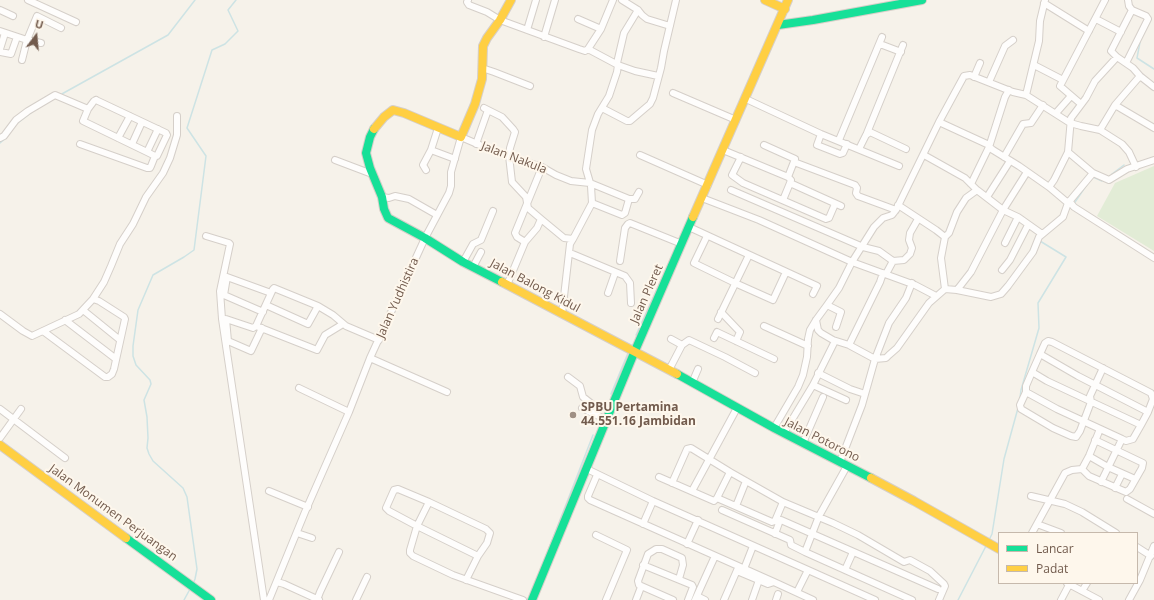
<!DOCTYPE html>
<style>
body{margin:0}
#map{position:relative;width:1154px;height:600px;overflow:hidden;background:#f6f2ea;font-family:"Open Sans",sans-serif}
canvas{display:block}
.legend{position:absolute;left:998px;top:532px;width:140px;height:52px;box-sizing:border-box;background:#fef7ec;border:1px solid #c6b9ac;margin:0;padding:5px 7px;list-style:none;font-size:12px;color:#725b4d}
.legend li{display:flex;align-items:center;gap:8px;height:20px}
.legend b{width:20px;border:1px solid #c6b9ac}
.north{position:absolute;left:16px;top:16px;width:40px;height:40px;-webkit-text-stroke:3px #fef7ec;paint-order:stroke;rotate:16deg;font-size:11px;font-weight:700;line-height:16px;text-align:center;color:#725b4d}
.north::after{content:'';display:block;margin:auto;width:14px;height:18px;background:#725b4d;clip-path:polygon(50% 0,100% 100%,50% 72%,0 100%)}
</style>
<div id="map">
<canvas width="1154" height="600"></canvas>
<ul class="legend">
<li><b style="height:5px;background:#16e098"></b>Lancar</li>
<li><b style="height:5px;background:#ffcf43"></b>Padat</li>
</ul>
<div class="north">U</div>
</div>
<script>
const ctx = document.querySelector('canvas').getContext('2d');
ctx.lineJoin = 'round';
function fillPath(path, color) { ctx.fillStyle = color; ctx.fill(path, 'evenodd'); }
const poly = rows => new Path2D(rows.map(r => 'M' + r).join(''));
function trace(path, color, width, dash) { ctx.strokeStyle = color; ctx.lineWidth = width; ctx.lineCap = dash ? 'butt' : 'round'; ctx.setLineDash(dash || []); ctx.stroke(path); }
function label(font, color, halo, rows, align = 'center') {
  ctx.font = font + ' "Open Sans",sans-serif'; ctx.lineWidth = 4; ctx.setLineDash([]); ctx.textBaseline = 'middle'; ctx.strokeStyle = halo; ctx.fillStyle = color; for (const [text, x, y, turn = 0] of rows) {
    ctx.save(); ctx.translate(x, y); ctx.rotate((+turn || 0) * Math.PI / 180); ctx.textAlign = isNaN(turn) ? turn : align; if (halo) ctx.strokeText(text, 0, 0); ctx.fillText(text, 0, 0); ctx.restore();
  }
}
fillPath(poly([
 [1154,166,1154,251,1097,216,1115,183]
]), '#e2ecd6');
trace(poly([
 [1140,42,1137,58,1154,69],
 [60,95,168,35,195,0],
 [15,125,36,109],
 [0,143,6,138],
 [1112,174,1124,165],
 [1093,177,1102,181],
 [1073,205,1088,183],
 [636,335,674,252],
 [611,394,628,353],
 [1020,398,1021,390,1039,328,1038,303,1066,257,1040,241],
 [989,540,992,534,1004,459,1018,408],
 [544,561,593,435],
 [193,584,195,579,197,569,187,497,183,488,153,461,149,454,147,448,148,438,147,417,144,400,151,384,150,380,136,365,133,356,133,346,138,310,153,275,184,257,194,250,206,156,187,128,212,50,225,44,238,31,228,10,236,0],
 [184,600,190,589],
 [958,600,986,546]
]), '#cde3e4', 1.5);
const street = poly([
 [28,0,76,22],
 [468,0,467,2,469,5,487,12,500,20,579,49,585,51,588,49,618,65,617,72,609,96,598,114,592,130,586,169,591,186,592,203,573,239],
 [1044,3,1089,31],
 [0,10,13,16],
 [638,10,642,15,647,19,670,26],
 [578,19,601,29],
 [1096,19,1121,32],
 [527,30,536,0],
 [0,31,27,40,22,60],
 [544,37,555,0],
 [41,43,27,40,37,16,61,28],
 [880,44,901,52],
 [0,49,5,33],
 [588,49,601,29,613,0],
 [0,52,11,54,17,37],
 [1117,57,1111,51,1132,10],
 [617,63,624,33,638,10,622,0],
 [1126,63,1148,19,1146,16,1132,10,1129,6,1128,0],
 [618,65,635,71,658,76],
 [1034,65,1063,80],
 [482,68,494,72,530,86],
 [974,77,980,63],
 [989,82,1005,46,1013,40],
 [1009,90,1005,97,989,147,993,150,1019,166,1049,187,1068,203],
 [673,93,736,120],
 [1026,95,1039,41,1040,21,1045,0],
 [746,99,821,134,899,166],
 [96,100,166,133,167,135,157,156,155,156,147,152,83,121,88,109,94,101,96,100],
 [1081,104,1060,86,1105,0],
 [1115,105,1154,128],
 [484,108,502,117,513,129,515,132,510,148,509,156,512,182,526,197,528,208,541,219],
 [602,108,627,121,630,121,650,104,653,98,661,68,664,51,676,0],
 [1056,113,1071,96],
 [939,122,989,145],
 [1100,130,1115,105,1140,76],
 [867,133,903,45],
 [821,134,817,145,840,154,843,153,847,144],
 [0,138,4,136,16,120,28,111,55,95,88,109],
 [118,138,130,116],
 [839,140,882,37],
 [80,144,147,168,150,168,151,166,155,156],
 [132,144,142,122],
 [476,144,488,110],
 [859,149,866,135,870,132,906,149],
 [431,150,455,159],
 [723,150,788,177,795,159,764,145],
 [147,152,158,129],
 [640,155,708,185],
 [924,155,965,178,977,190],
 [741,157,732,175,743,183,826,219,829,218,835,204],
 [1004,157,1023,124,1031,123,1043,105],
 [335,160,372,174],
 [794,162,855,185,857,188,856,193,858,196,896,210],
 [426,170,423,165,431,150,438,128],
 [1093,173,1068,152,1071,118,1086,98,1095,81,1117,57,1133,68,1140,76,1154,87],
 [788,177,791,180,790,183,841,206],
 [971,184,989,147],
 [1049,187,1054,180,1068,152],
 [731,190,863,247,879,251,893,261],
 [382,197,389,198,395,196,409,199,437,215],
 [987,197,1010,161],
 [702,198,759,220,852,262,915,285,936,296],
 [783,200,790,183],
 [1069,201,1074,207,1154,258],
 [592,203,622,215,625,213,629,199],
 [898,205,936,230,945,237,941,258,945,289],
 [689,227,817,286,813,294],
 [206,236,229,243,230,244,220,291,222,319,264,600],
 [707,236,694,263,735,283,773,300,786,272],
 [945,237,949,233,957,212,966,198,977,190,1003,210,1018,217,1042,234],
 [525,242,517,237,515,233,542,167],
 [1005,243,1018,217],
 [570,253,625,276,630,283,631,303],
 [620,261,625,228,628,224,630,223,682,244],
 [463,262,473,244,481,240,493,211],
 [473,267,481,252],
 [1002,270,1010,260,1028,225],
 [886,274,893,261,904,260,910,254,912,248,909,240,910,233,918,219],
 [912,283,906,298,889,323,875,359,886,358,889,355,897,348,929,303,945,289,957,290,991,297,1001,294,1008,286,1033,252,1039,237,1063,217,1068,203,1093,173,1109,180,1127,169,1154,160],
 [507,285,525,242,537,228,541,219,564,238,573,239,570,244,562,314],
 [957,290,971,272,1003,210,1027,172],
 [608,293,615,273],
 [93,299,104,282,111,266,120,244,133,224,146,197,163,173,170,158,177,135,177,116],
 [266,305,308,324,318,306],
 [827,305,841,312,836,327],
 [83,310,120,340],
 [263,312,224,295,227,277,271,293],
 [721,312,740,332,736,341],
 [0,314,23,331,32,336,79,314,93,299,99,301,124,317,125,319,114,369,112,374,108,377,105,377,43,331],
 [718,319,749,255],
 [65,320,116,359],
 [816,320,818,330,821,333,833,340,849,345,875,359,862,405,840,462],
 [343,324,325,335,317,350,256,326,273,289,274,288,318,306,333,315,346,326,379,340],
 [256,326,253,328,226,319,228,341,251,351,262,328],
 [764,326,808,346],
 [714,338,717,332,774,359],
 [671,339,682,345],
 [849,345,880,282,883,273],
 [1040,354,1032,372,1047,381,1141,425,1148,412,1153,399,1151,393,1052,342,1048,341,1045,343,1040,354,1078,376,1148,412],
 [370,358,447,392],
 [669,370,682,345,689,340,725,357,755,373],
 [818,373,850,389,865,394],
 [568,377,580,386,583,397,597,408,596,414],
 [692,383,698,369],
 [813,385,846,400],
 [299,388,349,412],
 [1026,392,1020,405,1021,409,1053,428,1071,436,1076,437,1080,431,1091,402,1090,396,1103,368],
 [1026,392,1057,409,1122,439,1126,441,1133,439,1141,425],
 [1026,392,1026,386,1032,372],
 [582,408,607,420],
 [0,409,65,458],
 [774,428,798,387,803,375,807,357,808,339,810,330,816,320,827,305,839,288,852,262,874,227,883,218,892,215,896,210,939,122,964,76,970,75,1013,92,1026,95,1070,123,1081,126,1100,130,1122,144,1129,152,1136,167],
 [784,433,813,385,835,341],
 [0,438,21,409],
 [803,443,823,397],
 [1089,456,1108,467,1135,479],
 [587,469,653,501,808,570,797,592],
 [1082,469,1089,476,1126,492,1130,489,1142,468,1143,463,1095,440],
 [597,475,588,496,588,498,590,500,774,582],
 [659,477,714,501,717,498,730,472],
 [1101,482,1122,439],
 [672,483,687,449,691,448,730,472,783,502,775,521,772,522,717,498],
 [1115,488,1122,474],
 [269,491,308,507],
 [692,491,737,408],
 [1031,496,1065,504,1082,512,1116,533],
 [1127,499,1154,514],
 [429,502,486,529,490,533,487,543,478,556,466,580],
 [783,502,833,523,858,535,904,562,910,560,930,571,944,584,945,586,939,600],
 [736,506,746,481],
 [722,510,790,540,791,545,805,552,912,600],
 [643,524,653,501],
 [1037,524,1061,533],
 [297,533,312,538],
 [1032,533,1065,473,1072,470,1082,469,1089,456,1100,429],
 [775,534,780,520,781,520,938,589],
 [596,535,627,550,606,600],
 [687,544,698,520],
 [1137,547,1151,556],
 [805,552,819,516,847,466],
 [478,556,417,526,429,502,398,489,394,490,386,508,389,511,417,526,410,550,410,553,413,556,453,575,523,600],
 [643,565,692,585,693,587,688,600],
 [744,569,753,546],
 [808,570,875,600],
 [845,570,853,552],
 [737,571,768,584,774,582,813,600],
 [277,582,284,584,319,600],
 [1067,583,1099,600],
 [1082,591,1087,583],
 [697,596,705,600],
 [269,600,305,512,349,412,370,358,425,238,449,193,451,186,451,172,461,137,496,152,542,167,556,175,571,181,590,183,629,199,635,199,639,192],
 [317,600,320,592,339,552],
 [356,600,367,577],
 [636,600,641,587],
 [673,600,639,585,638,581,648,554,656,549,662,549,682,558,683,565,679,579],
 [695,600,715,556],
 [724,600,738,568],
 [752,600,759,580],
 [776,600,778,594],
 [1061,600,1070,583],
 [1129,600,1140,580,1154,546]
]);
const fast = poly([
 [778,25,813,20,922,0],
 [374,129,370,137,366,153,370,168,382,197,384,209,388,218,425,238,463,262,502,282],
 [677,374,774,428,871,478],
 [126,538,211,600],
 [532,600,634,353,693,217]
]);
const slow = poly([
 [765,0,785,9],
 [374,129,384,117,393,110,404,113,461,137,475,104,482,79,483,46,487,38,500,20,511,0],
 [693,217,788,0],
 [502,282,677,374],
 [0,445,126,538],
 [871,478,914,501,999,549]
]);
trace(street, '#d5cfc9', 8);
trace(fast, '#d6cfc8', 10);
trace(slow, '#d6cfc8', 10);
trace(street, '#fefdfc', 6);
trace(fast, '#16e098', 8);
trace(slow, '#ffcf43', 8);
for (const [x, y, r, color] of [
 [573,415,4,"#a09084"]
]) { const dot = new Path2D(); dot.arc(x, y, r, 0, 2 * Math.PI); ctx.fillStyle = color; ctx.fill(dot); trace(dot, '#fef7ec', 1.5); }
label('12px', '#725b4d', '#fef7ec', [
 ["Jalan Nakula",514,158,21],
 ["Jalan Balong Kidul",535,286,28],
 ["Jalan Pleret",647,294,-66],
 ["Jalan Yudhistira",398,298,-66],
 ["Jalan Potorono",822,440,27],
 ["Jalan Monumen Perjuangan",113,513,36]
]);
label('bold 12px', '#725b4d', '#fef7ec', [
 ["SPBU Pertamina",581,408],
 ["44.551.16 Jambidan",581,422]
], 'left');
</script>
